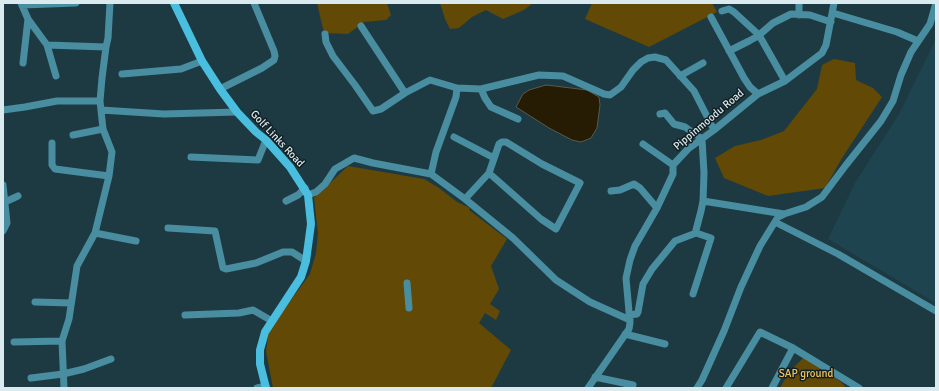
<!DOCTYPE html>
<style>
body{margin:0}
#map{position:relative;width:939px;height:391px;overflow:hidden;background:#1d3a42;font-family:Signika,sans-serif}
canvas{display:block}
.frame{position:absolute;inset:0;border:4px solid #daeaef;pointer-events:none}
</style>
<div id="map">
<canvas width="939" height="391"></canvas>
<div class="frame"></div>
</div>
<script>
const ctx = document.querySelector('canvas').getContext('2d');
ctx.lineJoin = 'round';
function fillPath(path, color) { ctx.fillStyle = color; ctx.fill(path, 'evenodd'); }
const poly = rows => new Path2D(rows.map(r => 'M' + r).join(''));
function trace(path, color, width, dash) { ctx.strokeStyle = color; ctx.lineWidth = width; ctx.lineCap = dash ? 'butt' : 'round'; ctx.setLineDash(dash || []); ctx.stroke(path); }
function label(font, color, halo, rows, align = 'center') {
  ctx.font = font + ' Signika,sans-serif'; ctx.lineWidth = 3; ctx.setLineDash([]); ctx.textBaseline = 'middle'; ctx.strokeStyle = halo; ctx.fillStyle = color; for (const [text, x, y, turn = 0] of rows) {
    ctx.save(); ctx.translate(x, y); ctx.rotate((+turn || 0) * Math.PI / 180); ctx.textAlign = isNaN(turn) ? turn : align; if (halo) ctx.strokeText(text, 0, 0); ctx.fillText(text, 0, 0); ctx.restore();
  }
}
fillPath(poly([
 [936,39,936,303,828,239,855,183,899,114]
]), '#1d444f');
fillPath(poly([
 [317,3,387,3,391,15,386,20,364,22,348,34,324,33],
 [440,3,462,4,533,3,524,10,503,19,486,10,472,17,459,28,450,29,445,19],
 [592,3,712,3,717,12,649,47,585,19],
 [834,59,855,63,856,80,873,88,882,97,842,158,825,188,768,196,724,178,715,158,735,146,761,140,784,131,817,89,822,65],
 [348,166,424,179,439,188,457,202,470,208,469,210,507,239,491,266,499,289,490,304,500,311,496,320,485,313,479,323,511,350,491,388,273,388,266,351,269,330,310,274,316,253,318,233,314,198],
 [804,357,841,382,846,388,780,388,789,372]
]), '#624a06');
const water = poly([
 [546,85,587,90,599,97,600,105,597,128,591,138,581,142,572,140,549,128,516,107,523,94,529,90,546,85]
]);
fillPath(water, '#261b03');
trace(water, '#5c594a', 1);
trace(poly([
 [21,3,28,19,47,45,106,47],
 [799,3,799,15],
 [22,5,76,3],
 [722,11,729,9,734,12,759,35,785,81],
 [833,13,897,32,918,41],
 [711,17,744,78,750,87,758,94],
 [361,26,405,93],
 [325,34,326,42,333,56,355,85,373,111,381,109,405,93,430,80,457,88,481,89,539,75,563,76,604,94,610,95,621,87,633,70,641,62,648,58,655,57,666,60,694,91,714,130],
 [47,45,56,76],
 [729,51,749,41,758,36,773,23,791,14,810,15,831,22],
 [23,63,28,19],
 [122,74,181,69,202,61],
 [680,76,703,63],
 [220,89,262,68,274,60,275,56,274,51,254,3],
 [481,89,485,98,491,107,518,119],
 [3,110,25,107,57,101,100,101],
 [101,110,164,114,237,112],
 [660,114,665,113,674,124,685,127,702,139,704,173,703,201,701,211,696,230,696,233,711,238,693,294],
 [73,135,103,129],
 [454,137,494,158],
 [52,143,52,165,55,169,109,176],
 [643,144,673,165],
 [191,157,258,160,266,140],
 [431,174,436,152,456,97,457,88],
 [3,185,7,223,3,231],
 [611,191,620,190,634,184,640,188,657,208],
 [308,195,316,192,325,184,335,169,354,158,373,163,431,174,465,199,513,238,556,280,590,302,630,320],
 [465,199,489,173,499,144,502,142,506,142,542,164,580,183,556,229,541,219,489,173],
 [286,201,298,195,305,188],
 [703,201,784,214],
 [5,202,18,196],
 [775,222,838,254,936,311],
 [168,228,215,231,223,268,226,269,256,263,283,252,292,252,306,261],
 [95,233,136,241],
 [407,283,409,308],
 [35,302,71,303],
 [185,315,239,313,253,310,272,321],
 [629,315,637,314,638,312,643,284,652,269,675,241,696,233],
 [625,334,665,344],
 [14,342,62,341],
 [595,377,633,385],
 [31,378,63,374,84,369,111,359],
 [64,388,62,341,69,319,77,266,95,233,109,176,112,152,103,129,100,101,102,78,106,47,108,38,110,3],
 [257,388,266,386],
 [588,388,629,329,630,323,626,278,630,260,635,246,657,208,673,174,673,165,688,149,714,130,758,94,785,81,822,53,826,45,834,3],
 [697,388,702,380,724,331,741,287,760,246,778,217,784,214,806,207,822,197,846,165,881,121,893,101,901,75,911,52,930,24,936,3],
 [726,388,760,332,793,348,859,388],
 [772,388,793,348]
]), '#498da0', 7);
trace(poly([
 [174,3,202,61,220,89,237,112,256,132,266,140,290,167,308,195,311,224,306,261,301,277,265,332,260,350,260,364,266,388]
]), '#49bede', 8);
label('11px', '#daeaef', '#121f23', [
 ["Pippinmoodu Road",709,120,-40],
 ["Golf Links Road",277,139,47]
]);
label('11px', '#f4c65a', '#121f23', [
 ["SAP ground",806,374]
]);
</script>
